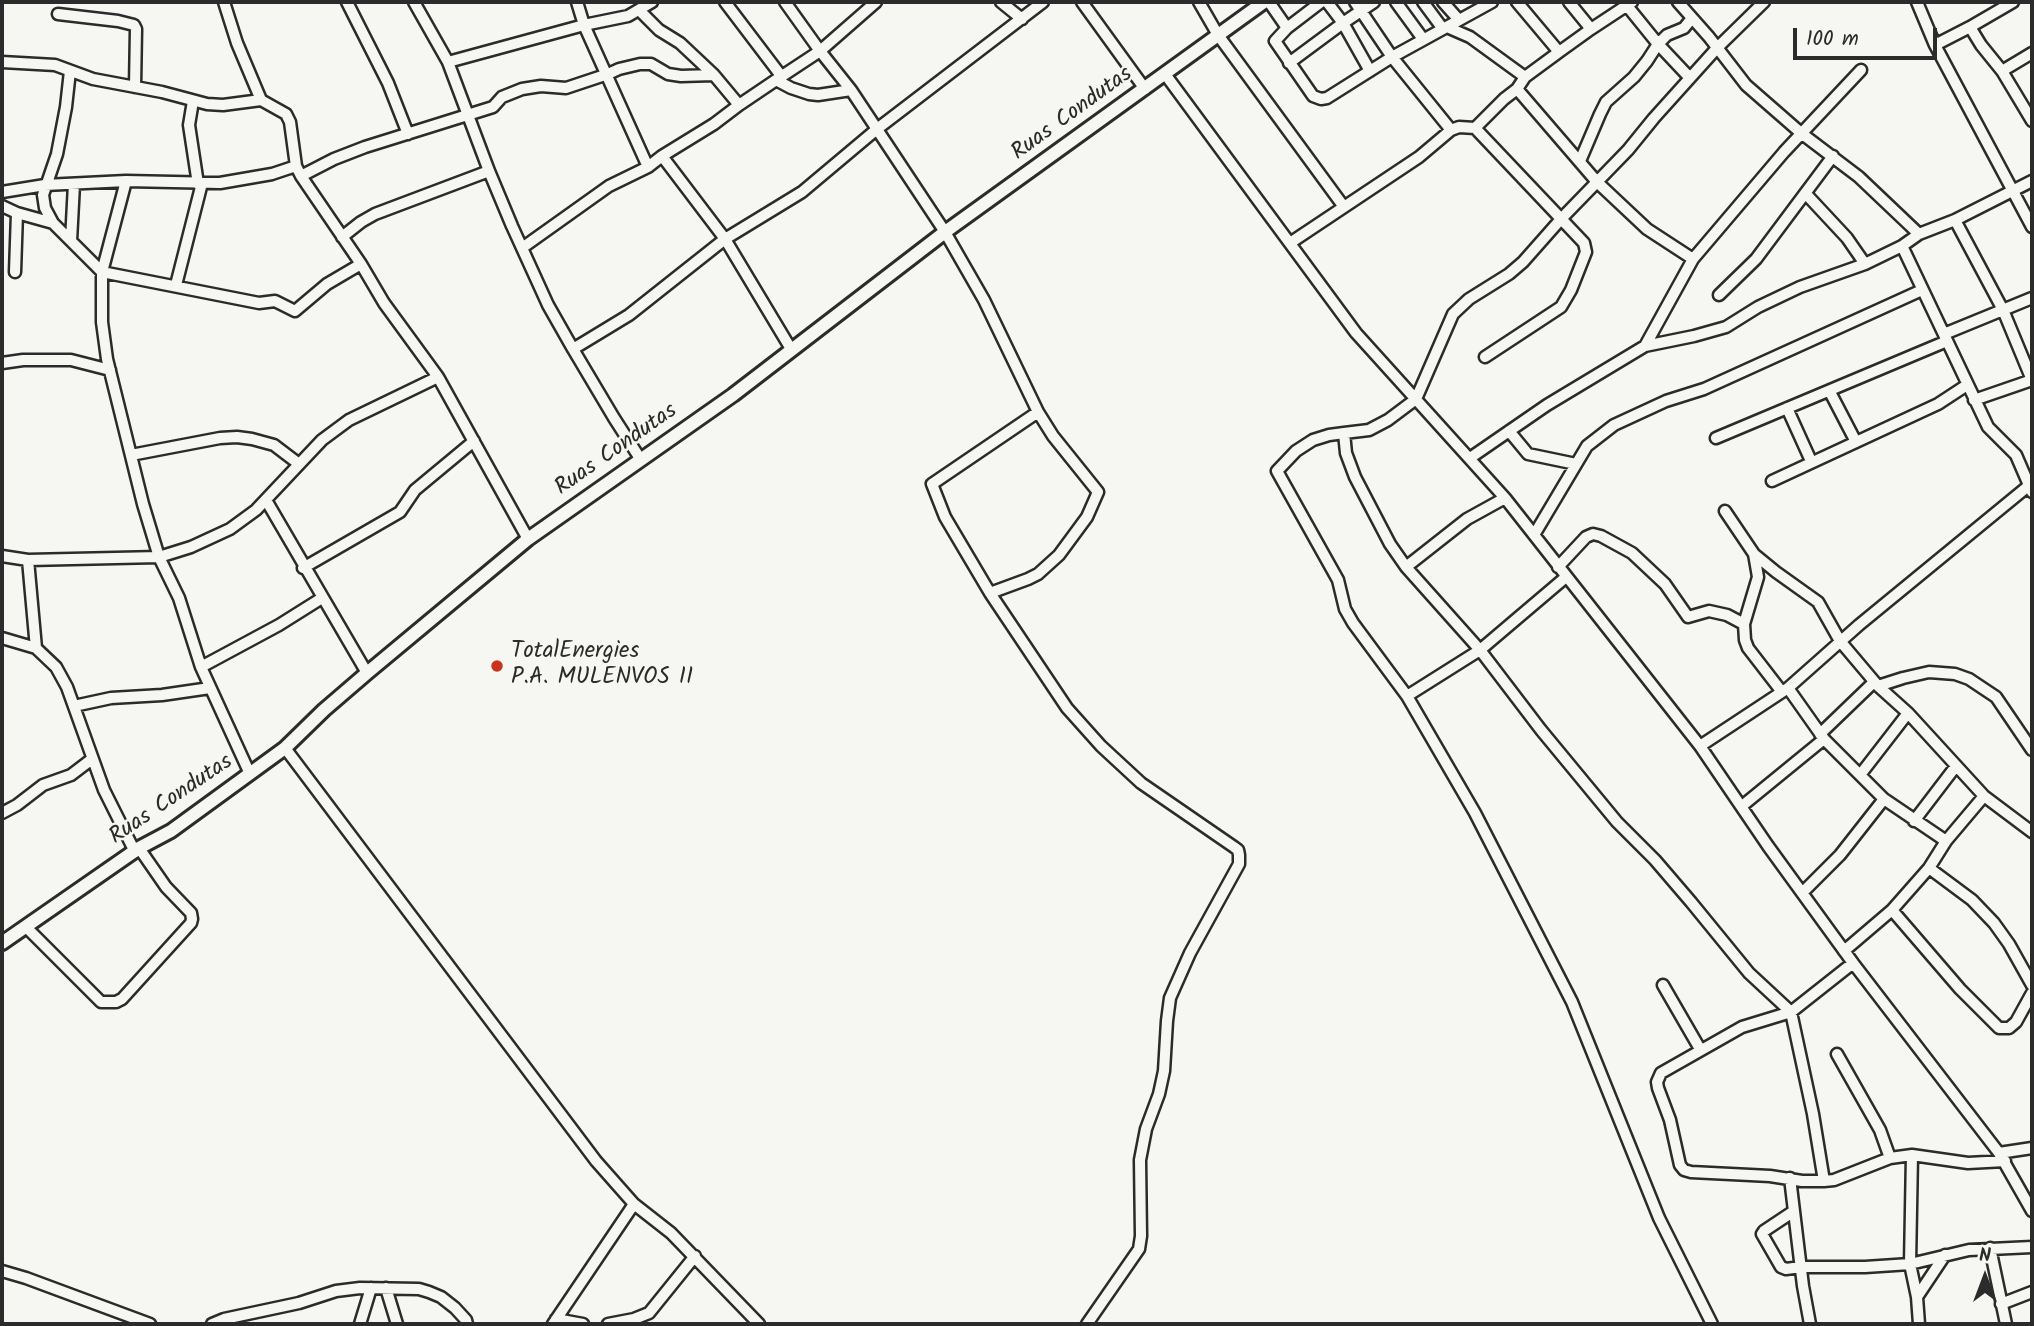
<!DOCTYPE html>
<style>
body{margin:0}
#map{position:relative;width:2034px;height:1326px;overflow:hidden;background:#f6f6f2;font-family:Kalam,sans-serif}
canvas{display:block}
.frame{position:absolute;inset:0;border:4px solid #2b2b2b;pointer-events:none}
.north{position:absolute;left:1950px;top:1242px;width:70px;height:70px;-webkit-text-stroke:5px #f6f6f2;paint-order:stroke;rotate:0deg;font-size:19px;font-weight:700;line-height:28px;text-align:center;color:#2b2b2b}
.north::after{content:'';display:block;margin:auto;width:24px;height:32px;background:#2b2b2b;clip-path:polygon(50% 0,100% 100%,50% 72%,0 100%)}
.scale{position:absolute;left:1793px;top:28px;width:144px;height:32px;box-sizing:border-box;border:4px solid #2b2b2b;border-top:0;padding-left:9px;font-size:21px;line-height:24px;white-space:nowrap;color:#2b2b2b;-webkit-text-stroke:5px #f6f6f2;paint-order:stroke}
</style>
<div id="map">
<canvas width="2034" height="1326"></canvas>
<div class="frame"></div>
<div class="north">N</div>
<div class="scale">100 m</div>
</div>
<script>
const ctx = document.querySelector('canvas').getContext('2d');
ctx.lineJoin = 'round';
const poly = rows => new Path2D(rows.map(r => 'M' + r).join(''));
function trace(path, color, width, dash) { ctx.strokeStyle = color; ctx.lineWidth = width; ctx.lineCap = dash ? 'butt' : 'round'; ctx.setLineDash(dash || []); ctx.stroke(path); }
function label(font, color, halo, rows, align = 'center') {
  ctx.font = font + ' Kalam,sans-serif'; ctx.lineWidth = 5; ctx.setLineDash([]); ctx.textBaseline = 'middle'; ctx.strokeStyle = halo; ctx.fillStyle = color; for (const [text, x, y, turn = 0] of rows) {
    ctx.save(); ctx.translate(x, y); ctx.rotate((+turn || 0) * Math.PI / 180); ctx.textAlign = isNaN(turn) ? turn : align; if (halo) ctx.strokeText(text, 0, 0); ctx.fillText(text, 0, 0); ctx.restore();
  }
}
const minor = poly([
 [224,2,237,43,261,100,286,114,290,122,296,166,301,176,361,264,384,303,438,377,528,539],
 [347,2,388,83,408,134],
 [414,2,448,62,489,171,512,226,548,305,573,349],
 [577,2,584,25,648,167],
 [725,2,782,77],
 [785,2,820,51,851,90,945,232,984,300,1038,412,932,484,945,517,990,593,1067,708,1101,746,1141,783,1234,847,1238,850,1239,855,1239,864,1190,953,1170,998,1167,1021,1164,1071,1159,1094,1146,1129,1140,1160,1141,1236,1139,1249,1087,1324],
 [1001,2,1022,19],
 [1082,2,1145,89],
 [1199,2,1218,35,1344,207],
 [1269,2,1287,28],
 [1321,2,1287,28,1275,41,1313,96,1321,99,1327,98,1392,57,1492,2],
 [1327,2,1343,23,1370,71],
 [1355,2,1392,57,1451,130],
 [1396,2,1423,39],
 [1423,2,1443,29],
 [1443,2,1459,20],
 [1517,2,1559,52,1525,77,1517,89],
 [1569,2,1591,29,1632,2],
 [1624,2,1658,44,1690,78],
 [1678,2,1709,37,1746,85,1801,133,1859,177,1919,234],
 [1917,2,1935,45,2032,227],
 [639,10,659,30,680,43,714,75],
 [58,14,118,21,134,25,136,29,135,87],
 [1447,27,1470,37,1525,77],
 [1970,27,2013,2],
 [1935,45,1970,27,1981,45,2002,71,2032,121],
 [1559,52,1591,29],
 [2,62,55,65,93,79,162,92,207,104,223,105,261,100],
 [448,62,584,25,628,16,652,2],
 [1289,63,1343,23,1374,2],
 [2002,71,2032,53],
 [1165,74,1356,333,1505,498,1700,746,1768,846,1853,963,1999,1153,2032,1211],
 [776,80,820,51,876,2],
 [193,101,189,125,198,184],
 [1475,128,1584,243,1586,252,1571,290,1561,307,1485,357],
 [662,156,725,239,791,349],
 [1580,161,1600,114,1606,102,1634,77,1647,61,1658,44,1667,35,1684,28,1692,18],
 [301,176,334,159,365,147,493,107,502,97,522,89,541,86,566,88,608,74,619,69,640,64,651,64,668,74,681,76,714,75,739,105,776,80,791,88,809,94,818,95,851,90],
 [126,181,102,272,102,322,107,359,143,504,159,557,179,598,201,667,250,774],
 [2,192,45,185,126,181,220,183,272,174,296,166],
 [1806,194,1847,238,1865,264],
 [2,206,17,213,53,223,102,272,259,303,275,301,295,311,327,284,361,264],
 [1955,220,2003,310,2032,380],
 [53,223,45,208,43,195,57,154,66,107,70,71],
 [342,237,361,222,375,214,489,171],
 [71,241,74,184],
 [1290,243,1419,157,1451,130,1459,127,1475,128,1504,99,1517,89,1597,182,1647,229,1693,259],
 [1902,246,1988,427,2016,455,2032,492],
 [522,248,609,186,648,167,662,156,714,124,739,105],
 [15,272,17,213],
 [176,285,202,183],
 [1719,295,1756,259,1833,156],
 [1944,334,2032,298],
 [1645,346,1693,259,1784,152,1861,70],
 [2,363,23,360,71,360,110,370],
 [1830,392,1856,442],
 [1974,400,2032,380],
 [1787,408,1811,461],
 [1509,431,1528,454,1576,464],
 [1344,433,1369,430,1388,420,1416,399,1453,314,1469,299,1509,274,1523,262,1561,219,1628,150,1654,118,1717,48,1764,2],
 [1716,438,1947,341],
 [131,455,220,438,237,437,252,439,274,445,299,464],
 [1470,458,1547,405,1645,346,1694,336,1726,327,1758,307,1800,287,1865,264,1902,246,1919,234,1955,220,2032,181],
 [641,460,614,418,573,349,629,315,725,239,802,192,877,129,1043,2],
 [1772,481,1938,404,1967,385],
 [266,500,367,673],
 [1725,511,1754,554,1776,572,1818,602,1840,641,1878,686,1908,713,1984,796,2032,832],
 [1534,535,1587,446,1614,425,1666,401,1704,389,1922,290],
 [1754,554,1758,577,1744,624,1745,640,1748,648,1782,692],
 [2,556,28,560,159,557,191,547,230,529,256,510,322,440,349,420,438,377],
 [28,560,36,648,56,667,67,687,104,790,135,852],
 [1406,567,1467,519,1505,498],
 [1558,567,1586,537,1593,534,1601,536,1632,553,1665,584,1688,617,1709,611,1727,615,1744,624],
 [303,568,400,512,415,490,474,441],
 [990,593,1028,579,1038,574,1059,555,1087,517,1098,492,1053,436,1038,412],
 [2,638,36,648],
 [201,667,279,625,322,598],
 [1878,686,1903,678,1929,672,1955,674,1969,679,1996,697,2032,750],
 [1788,688,1824,739,1884,799,1946,841],
 [1407,696,1480,650,1566,577],
 [74,706,111,698,162,695,210,688],
 [1820,734,1874,682],
 [1700,746,1788,688,1859,625,2032,483],
 [285,748,596,1161,634,1204,671,1233,759,1324],
 [1860,775,1908,713],
 [1742,806,1824,739],
 [2,813,17,805,43,785,71,775,92,759],
 [1914,821,1956,766],
 [1929,868,1972,900,1994,923,2009,944,2032,985],
 [1802,893,1840,855,1884,799],
 [1892,910,1960,989,1999,1028,2009,1028,2016,1022,2032,993],
 [26,927,101,1002,116,1002,122,999,191,923,192,919,191,913,166,887,139,848],
 [1844,951,1892,910,1929,868,1946,841,1984,796],
 [1853,963,1791,1012,1742,1027,1661,1073,1657,1082,1658,1088,1670,1120,1680,1165,1684,1170,1691,1172,1770,1176,1802,1181,1824,1181,1834,1180,1890,1158,1912,1155,1968,1163,2005,1161],
 [1663,985,1700,1049],
 [1837,1054,1880,1130,1890,1158],
 [1999,1153,2032,1148],
 [1912,1155,1910,1264,1917,1297,1919,1324],
 [1790,1178,1803,1286,1810,1324],
 [1794,1211,1764,1231,1762,1234,1781,1267,1786,1269,1801,1267,1865,1267,1910,1264,1969,1250,2032,1247],
 [1990,1248,2006,1324],
 [2,1271,26,1278,150,1324],
 [386,1288,397,1324],
 [1917,1297,1945,1255],
 [2001,1304,2032,1292],
 [556,1319,583,1324],
 [212,1324,224,1319,299,1303,336,1291,360,1288,419,1289,429,1292,441,1297,455,1308,466,1320,467,1324],
 [360,1324,371,1288],
 [553,1324,634,1204],
 [608,1324,634,1319,649,1313,695,1256],
 [1712,1324,1659,1218,1572,1002,1475,813,1407,696,1353,623,1345,609,1338,580,1277,471,1296,451,1313,440,1329,435,1344,433,1346,453,1355,477,1390,544,1406,567,1480,650,1541,730,1617,822,1655,860,1691,902,1749,973,1791,1012,1813,1114,1824,1181]
]);
const tertiary = poly([
 [2,943,139,848,171,831,285,748,324,710,367,673,528,539,733,395,945,232,1264,2]
]);
trace(minor, '#2b2b2b', 15);
trace(tertiary, '#2b2b2b', 18);
trace(minor, '#f6f6f2', 10);
trace(tertiary, '#f6f6f2', 12);
for (const [x, y, r, color] of [
 [497,666,7,"#c8321e"]
]) { const dot = new Path2D(); dot.arc(x, y, r, 0, 2 * Math.PI); ctx.fillStyle = color; ctx.fill(dot); trace(dot, '#f6f6f2', 2.5); }
label('23px', '#2b2b2b', '#f6f6f2', [
 ["Ruas Condutas",1073,115,-36],
 ["Ruas Condutas",617,451,-35],
 ["Ruas Condutas",172,801,-34]
]);
label('23px', '#2b2b2b', '#f6f6f2', [
 ["TotalEnergies",511,653],
 ["P.A. MULENVOS II",511,679]
], 'left');
</script>
